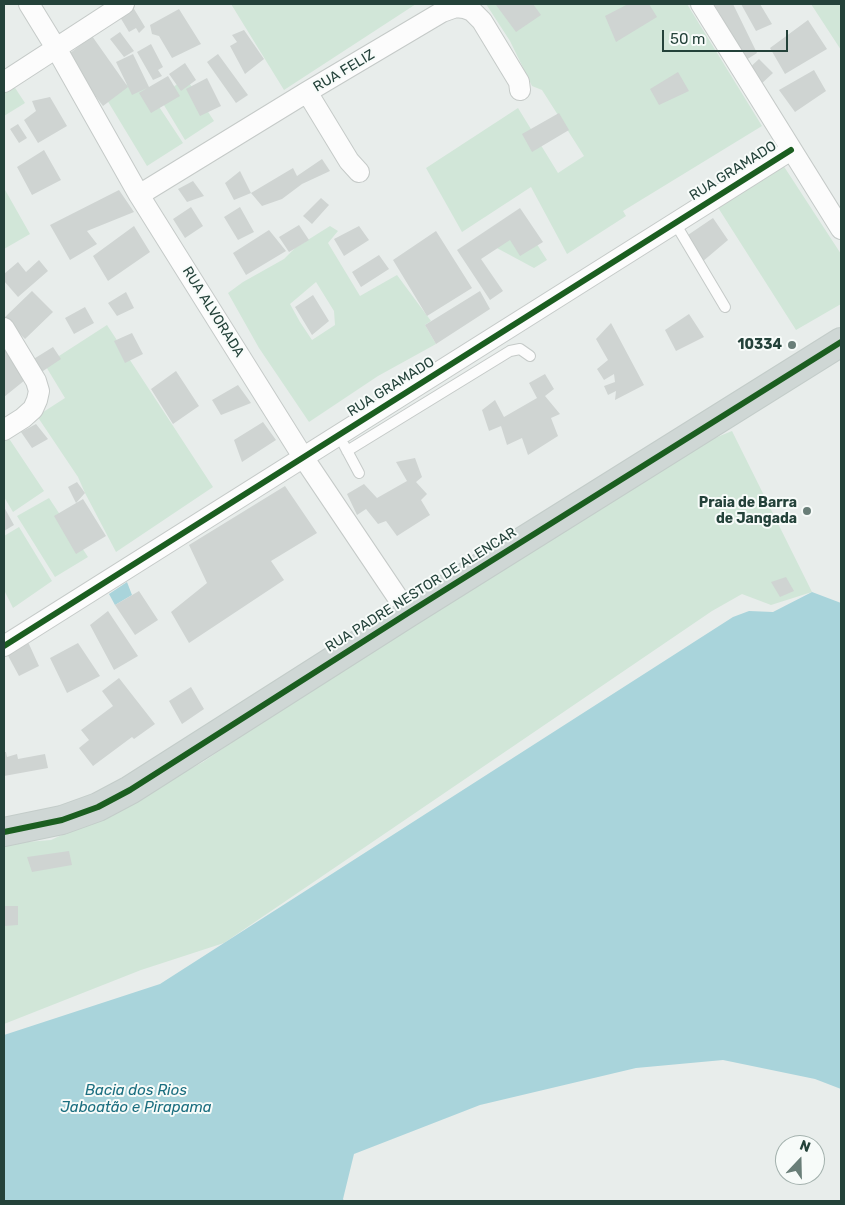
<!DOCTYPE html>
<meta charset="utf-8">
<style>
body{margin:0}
#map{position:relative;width:845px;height:1205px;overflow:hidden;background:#e8edeb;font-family:Rubik,sans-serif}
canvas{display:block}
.frame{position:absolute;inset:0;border:5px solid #24423a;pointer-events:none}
.north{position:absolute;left:775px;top:1135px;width:50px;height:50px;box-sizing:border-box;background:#f7fbf9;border:1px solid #a3b1ad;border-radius:50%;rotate:21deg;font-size:14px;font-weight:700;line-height:20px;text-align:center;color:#24423a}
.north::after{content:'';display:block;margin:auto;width:18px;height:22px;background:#697e78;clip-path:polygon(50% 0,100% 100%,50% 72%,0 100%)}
.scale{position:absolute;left:662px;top:30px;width:126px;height:22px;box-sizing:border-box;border:2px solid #24423a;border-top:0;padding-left:6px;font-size:15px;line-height:18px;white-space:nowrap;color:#24423a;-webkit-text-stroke:4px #f7fbf9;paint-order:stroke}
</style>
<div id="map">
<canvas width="845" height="1205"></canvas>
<div class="frame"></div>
<div class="north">N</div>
<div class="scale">50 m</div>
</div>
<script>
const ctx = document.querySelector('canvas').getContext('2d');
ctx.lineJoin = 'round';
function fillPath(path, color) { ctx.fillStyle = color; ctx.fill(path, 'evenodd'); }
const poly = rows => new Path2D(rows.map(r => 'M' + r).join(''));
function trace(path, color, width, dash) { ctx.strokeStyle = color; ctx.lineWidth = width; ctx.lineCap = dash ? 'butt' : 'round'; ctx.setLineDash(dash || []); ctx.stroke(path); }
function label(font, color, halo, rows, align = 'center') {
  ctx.font = font + ' Rubik,sans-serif'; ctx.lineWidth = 4; ctx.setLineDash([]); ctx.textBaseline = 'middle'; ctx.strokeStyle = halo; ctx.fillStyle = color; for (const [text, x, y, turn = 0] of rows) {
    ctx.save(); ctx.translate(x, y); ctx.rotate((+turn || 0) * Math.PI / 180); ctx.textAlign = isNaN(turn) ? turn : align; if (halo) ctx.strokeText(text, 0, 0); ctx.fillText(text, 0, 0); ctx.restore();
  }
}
fillPath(poly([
 [231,4,416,4,284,90],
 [486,4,687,4,762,126,623,211,626,216,567,254,531,187,462,232,426,168,518,108,558,173,584,156,542,90,532,86,510,41],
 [811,4,841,4,841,50],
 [4,71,25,103,4,116],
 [140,78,183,143,147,166,104,95],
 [186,78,214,121,185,140,159,97],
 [783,165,841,254,841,304,796,330,717,206],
 [4,188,30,234,4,249],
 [330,226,338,231,328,243,360,296,397,275,431,321,425,325,436,344,378,376,309,422,259,348,228,293,243,282,284,259,295,248],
 [316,282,334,311,335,325,312,340,300,322,290,304],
 [516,229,533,238,547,260,534,268,495,247],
 [107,325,213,487,116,552,85,493,78,477,37,416,65,398,45,365],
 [732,431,812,592,771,605,742,594,712,611,224,943,141,970,4,1024,4,844,51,840,109,813,203,762,304,693,710,440],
 [6,434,44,491,13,512,4,497,4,435],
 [49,498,88,557,55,577,17,516],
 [19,527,52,581,13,608,4,590,4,536]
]), '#d1e6d8');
fillPath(poly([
 [127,582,132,595,115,605,109,594],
 [812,592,841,603,841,1089,815,1079,723,1060,636,1068,480,1105,354,1154,343,1199,344,1201,4,1201,4,1035,160,984,733,617,749,611,773,612]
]), '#a9d4db');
fillPath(poly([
 [131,4,145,27,139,33,136,28,129,32,117,12],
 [497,4,533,4,541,15,516,32,496,5],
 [628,4,649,4,657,17,616,42,605,16],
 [714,4,733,4,757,53,746,60],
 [741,4,760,4,772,24,756,31],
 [179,9,201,44,172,58,159,36,152,34,150,25],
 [808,20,827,49,785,74,770,48],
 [244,30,264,59,245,74,230,46,237,42,232,35],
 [120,32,134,51,124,57,110,39],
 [92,36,128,87,103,106,65,57],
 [151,44,163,67,158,70,162,76,153,80,137,52],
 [133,54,149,87,168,76,180,96,151,113,139,93,147,88,132,95,116,62],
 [218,54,248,95,236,103,207,62],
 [759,59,773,73,760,85,746,71],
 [185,63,196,80,181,91,169,74],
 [814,70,826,91,795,112,779,90],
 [678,72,689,91,659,105,650,89],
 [207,78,221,106,200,116,186,89],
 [50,97,67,126,38,143,24,120,36,111,32,101],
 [559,113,569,130,532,152,522,134],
 [18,124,27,138,19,143,10,129],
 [44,150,61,180,32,195,17,167],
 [322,159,330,171,302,184,282,199,262,206,251,193,293,168,297,176],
 [240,171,251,193,234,200,225,183],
 [193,181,204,196,187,202,178,189],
 [119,190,134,212,87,231,97,244,70,260,50,225],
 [321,198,329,205,312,224,303,216],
 [191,207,203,226,185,238,173,219],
 [240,207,254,232,238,240,224,217],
 [520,208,543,242,520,256,510,240,481,259,503,291,490,300,457,250],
 [713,218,728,240,702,262,685,237],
 [299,225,309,240,289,252,279,237],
 [134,226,150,252,108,281,93,256],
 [359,226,369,240,344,256,334,239],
 [269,230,286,251,246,275,233,253],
 [436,231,472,288,427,316,393,260],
 [379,255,389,269,361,287,352,272],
 [39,260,48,271,18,297,4,281,4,274,18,262,26,272],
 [32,291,53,312,25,339,4,318],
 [480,291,490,309,436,344,425,325],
 [126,292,134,308,117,316,108,303],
 [313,295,329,321,312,335,295,307],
 [85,307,94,323,74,334,65,318],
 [689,314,704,337,676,351,665,330],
 [611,323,644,385,615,400,616,391,608,395,604,386,615,382,614,374,604,380,597,369,608,360,596,339],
 [132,333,143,354,125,363,114,341],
 [4,346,25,380,4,397],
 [53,347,61,359,40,373,32,360],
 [176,371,199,406,173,424,151,389],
 [545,374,554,389,545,396,560,414,551,418,558,436,528,455,522,438,507,445,501,426,489,431,482,410,495,400,504,417,537,398,529,383],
 [238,385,251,403,221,415,212,400],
 [263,422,276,440,242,462,234,440],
 [36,424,48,439,32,448,21,432],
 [415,458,422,477,416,482,427,494,421,500,430,515,397,536,386,521,378,524,366,509,357,515,347,494,364,484,377,498,407,481,396,462],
 [77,482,85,493,76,503,68,487],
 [285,486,317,533,271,561,284,580,189,643,171,612,207,583,189,545],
 [83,499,106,536,76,554,54,516],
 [4,507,14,525,4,531],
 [786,577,794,591,780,597,771,582],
 [139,591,158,620,135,635,115,605],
 [108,611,138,656,114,670,90,625],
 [28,642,39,666,19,676,6,652],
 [78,643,100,676,67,693,50,658],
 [119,678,155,724,134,739,132,737,93,766,79,748,89,740,81,730,113,706,102,691],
 [191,687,204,709,182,724,169,701],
 [4,752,6,752,7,757,17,754,18,759,45,754,48,768,4,776],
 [69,851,72,865,32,872,27,857],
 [4,906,18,906,18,925,4,926]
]), '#cfd4d2');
const lane = poly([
 [675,223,725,307],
 [344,445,359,473],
 [347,451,510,351,520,349,530,356]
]);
const street = poly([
 [29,4,56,48,139,195,303,457,408,613],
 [701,4,841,229],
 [4,82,124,4],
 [307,92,349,161,359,172],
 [139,195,307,92,442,12,456,7,464,8,472,11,482,21,519,82,520,90],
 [4,328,36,381,39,391,37,400,33,409,23,418,4,430],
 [4,646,791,150]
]);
const primary = poly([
 [4,832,62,820,98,807,130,790,408,613,841,342]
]);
trace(lane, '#c5cac8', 12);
trace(street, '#c5cac8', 22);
trace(primary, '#c3ccc9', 30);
trace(lane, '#fcfcfc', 10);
trace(street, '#fcfcfc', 20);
trace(primary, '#cfd7d5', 28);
trace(poly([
 [4,646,791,150],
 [4,832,62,820,98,807,130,790,408,613,841,342]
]), '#1b5e20', 6);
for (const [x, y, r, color] of [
 [792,345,5,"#697e78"],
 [807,511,5,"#697e78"]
]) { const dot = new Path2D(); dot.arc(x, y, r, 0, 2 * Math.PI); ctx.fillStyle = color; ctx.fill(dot); trace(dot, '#f7fbf9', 2); }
label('14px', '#24423a', '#f7fbf9', [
 ["RUA FELIZ",344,71,-31],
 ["RUA GRAMADO",733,171,-32],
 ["RUA ALVORADA",213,312,58],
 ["RUA GRAMADO",391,387,-32],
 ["RUA PADRE NESTOR DE ALENCAR",421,590,-32]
]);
label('bold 14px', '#24423a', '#f7fbf9', [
 ["10334",782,345],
 ["Praia de Barra",797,503],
 ["de Jangada",797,519]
], 'right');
label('italic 15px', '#1c6f80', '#f7fbf9', [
 ["Bacia dos Rios",136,1091],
 ["Jaboatão e Pirapama",136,1108]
]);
</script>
